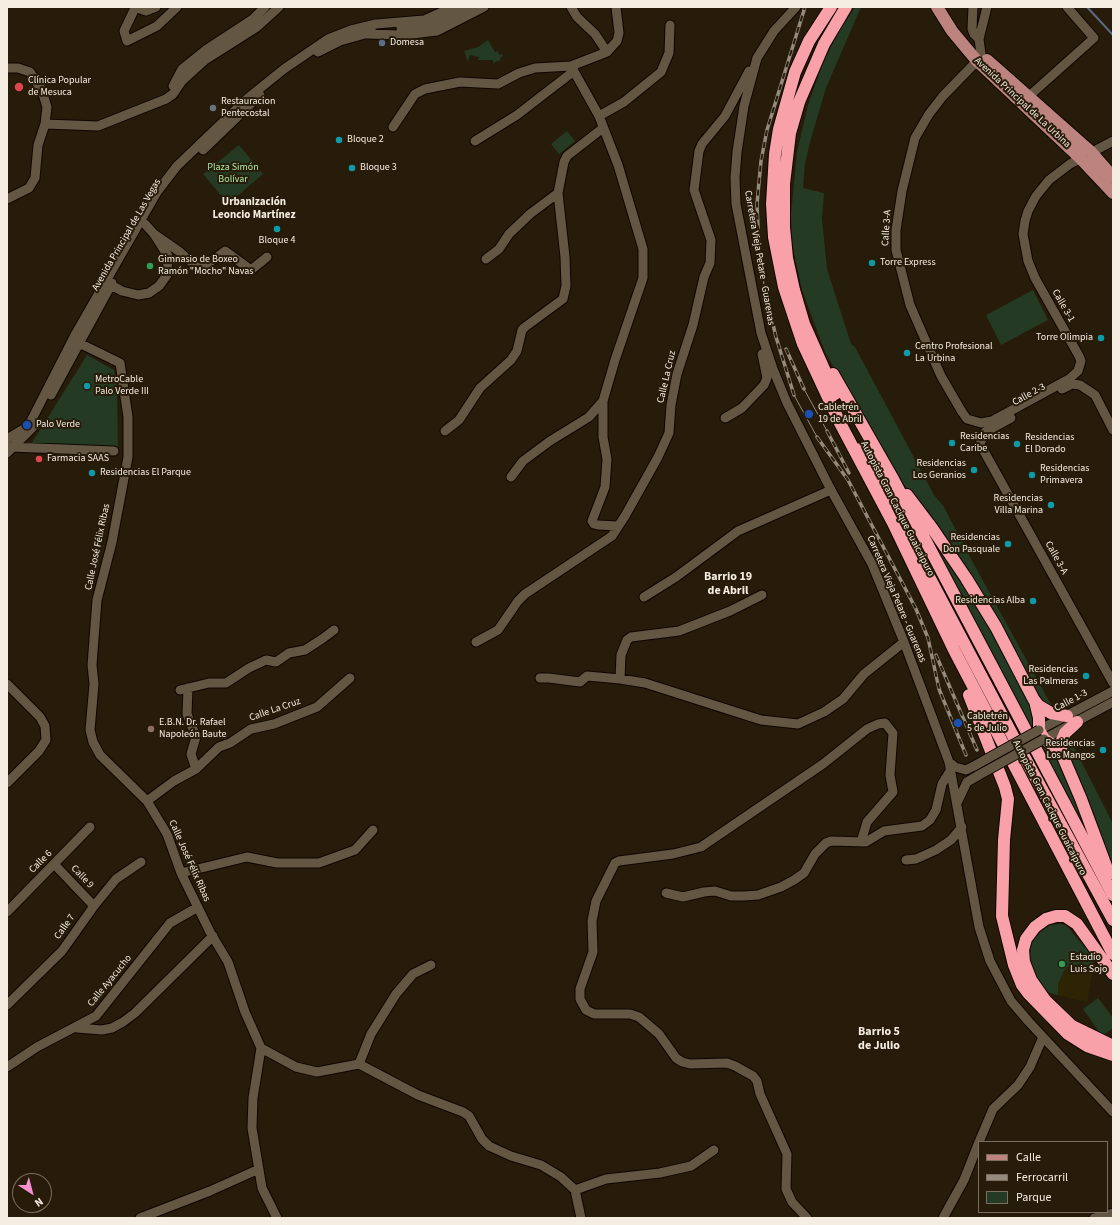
<!DOCTYPE html>
<meta charset="utf-8">
<style>
body{margin:0}
#map{position:relative;width:1120px;height:1225px;overflow:hidden;background:#271b09;font-family:"Source Sans 3",sans-serif}
canvas{display:block}
.frame{position:absolute;inset:0;border:8px solid #f5ede2;pointer-events:none}
.legend{position:absolute;left:978px;top:1141px;width:130px;height:72px;box-sizing:border-box;background:#271b09;border:1px solid #796f60;margin:0;padding:5px 7px;list-style:none;font-size:12px;color:#f5ede2}
.legend li{display:flex;align-items:center;gap:8px;height:20px}
.legend b{width:20px;border:1px solid #796f60}
.north{position:absolute;left:12px;top:1173px;width:40px;height:40px;box-sizing:border-box;background:#271b09;border:1px solid #796f60;border-radius:50%;rotate:144deg;font-size:11px;font-weight:700;line-height:16px;text-align:center;color:#f5ede2}
.north::after{content:'';display:block;margin:auto;width:14px;height:18px;background:#f690d0;clip-path:polygon(50% 0,100% 100%,50% 72%,0 100%)}
</style>
<div id="map">
<canvas width="1120" height="1225"></canvas>
<div class="frame"></div>
<ul class="legend">
<li><b style="height:5px;background:#bc837f"></b>Calle</li>
<li><b style="height:5px;background:#958b7d"></b>Ferrocarril</li>
<li><b style="height:11px;background:#253a22"></b>Parque</li>
</ul>
<div class="north">N</div>
</div>
<script>
const ctx = document.querySelector('canvas').getContext('2d');
ctx.lineJoin = 'round';
function fillPath(path, color) { ctx.fillStyle = color; ctx.fill(path, 'evenodd'); }
const poly = rows => new Path2D(rows.map(r => 'M' + r).join(''));
function trace(path, color, width, dash) { ctx.strokeStyle = color; ctx.lineWidth = width; ctx.lineCap = dash ? 'butt' : 'round'; ctx.setLineDash(dash || []); ctx.stroke(path); }
function label(font, color, halo, rows, align = 'center') {
  ctx.font = font + ' "Source Sans 3",sans-serif'; ctx.lineWidth = 4; ctx.setLineDash([]); ctx.textBaseline = 'middle'; ctx.strokeStyle = halo; ctx.fillStyle = color; for (const [text, x, y, turn = 0] of rows) {
    ctx.save(); ctx.translate(x, y); ctx.rotate((+turn || 0) * Math.PI / 180); ctx.textAlign = isNaN(turn) ? turn : align; if (halo) ctx.strokeText(text, 0, 0); ctx.fillText(text, 0, 0); ctx.restore();
  }
}
fillPath(poly([
 [855,7,861,7,826,88,810,142,805,164,803,188,824,193,822,219,827,269,851,344,855,347,934,495,944,507,971,559,1053,708,1067,708,1061,711,1044,706,925,513,893,470,825,352,802,290,792,243,791,214,797,152,808,105,823,62,842,26],
 [488,40,495,52,497,51,500,55,502,54,503,56,500,58,501,60,493,63,493,60,478,60,479,57,470,55,468,62,464,51,478,47],
 [567,131,575,141,559,154,551,144],
 [239,145,263,174,228,204,203,174],
 [1033,290,1048,320,1001,345,986,315],
 [87,355,114,370,117,388,118,451,30,446],
 [919,517,959,572,1031,701,1034,725,1031,728],
 [1076,728,1070,739,1113,824,1113,869,1064,747,1065,741],
 [1047,745,1055,752,1086,825,1081,828,1039,750],
 [1060,924,1066,925,1094,958,1087,1002,1046,992,1032,968,1029,955,1032,942,1040,930,1048,925],
 [1098,998,1113,1018,1113,1028,1102,1036,1083,1009]
]), '#253a22');
fillPath(poly([
 [1081,964,1092,969,1087,1002,1058,995,1058,984,1064,971,1067,967]
]), '#2c2403');
trace(poly([
 [1087,7,1113,35]
]), '#5b6983', 2);
const minor = poly([
 [134,7,146,11,156,7],
 [571,7,577,17,595,34,607,52],
 [796,7,774,31,757,58,744,106,737,152,735,178,736,204,761,333,773,369,787,403,831,490,872,564,904,642,949,762,979,927,990,961,1011,1001,1029,1022,1113,1112],
 [973,7,972,29,974,34,979,39],
 [987,7,979,39,981,54,977,61,943,96,929,114,915,138,902,191,896,230,896,250,910,305,941,376,962,412,967,419,981,423,992,421,1069,379,1078,371,1081,361,1079,356,1035,278,1028,261,1023,234,1025,221,1028,211,1036,196,1049,180,1070,164,1113,141],
 [135,8,124,31,127,41,157,26,177,7],
 [401,28,424,27,470,7],
 [366,34,403,35,437,31,484,7],
 [318,52,340,41,372,32],
 [7,68,18,68,30,72,42,91,47,107,45,124,38,145,35,178,29,188,7,199],
 [173,86,182,69,207,49,253,19,265,7],
 [1028,97,1094,38,1067,7],
 [599,116,624,102,661,72,669,53,670,25],
 [45,124,98,126,166,99,173,94,182,81,205,60,257,27,279,7],
 [393,127,415,94,425,89,460,82,498,84,519,73,535,68,571,66,607,52,617,41,619,33,616,7],
 [475,141,517,115,574,71],
 [203,150,260,95],
 [154,234,180,252,198,268,202,268,225,251,251,270,267,257],
 [486,259,499,249,509,234,530,214,558,193],
 [111,285,122,291,138,295,149,293,159,286,167,275,168,256,154,234,145,224],
 [75,335,79,343,120,363,128,417,128,457,112,542,97,600,92,665,94,684,90,730,93,742,100,755,147,801,167,834,181,873,210,932,228,962,245,1012,261,1048,253,1098,252,1128,262,1188,277,1218],
 [1062,389,1072,384,1080,385,1095,395,1113,430],
 [51,395,112,283],
 [603,401,603,437,607,459,605,487,592,521,594,524,598,525,618,526],
 [725,418,742,408,764,385,767,378,762,354],
 [1011,418,985,432,980,444,1113,683],
 [445,431,459,420,480,388,511,360,517,351,522,330,525,327,563,299,566,286,565,257,558,193,564,162,567,156,603,128],
 [7,439,24,429,31,421,75,335,157,192,177,166,248,98,284,69,328,39,351,30,376,24,424,20,453,7],
 [10,447,114,451],
 [7,453,33,427],
 [511,477,523,461,550,441,589,417,603,401,615,360,643,278,643,249,618,165,599,116,571,66],
 [644,597,676,577,738,531,831,490],
 [476,642,498,630,518,601,525,594,612,536,625,516,658,457,669,433,671,405,677,374,693,325,704,277,710,263,711,240,694,190,699,151,702,144,725,116,749,71],
 [540,678,549,678,580,682,587,676,620,679,645,683,761,720,798,724,824,712,843,699,864,674,904,642],
 [620,679,621,655,627,640,631,637,679,631,730,611,762,595],
 [7,684,40,717,45,726,46,740,39,751,7,783],
 [188,688,187,714,196,737,191,754,196,769],
 [180,690,209,683,226,683,249,668,266,660,276,662,289,653,305,650,322,639,334,630],
 [1039,730,1113,691],
 [1044,739,1113,702],
 [949,762,955,767,966,770,974,766],
 [147,801,174,781,196,769,219,747,230,743,251,729,274,724,317,707,350,678],
 [957,803,967,782,979,775],
 [906,860,916,859,936,850,951,840,962,827],
 [54,864,94,906],
 [181,873,247,857,277,863,319,863,355,850,373,830],
 [666,893,683,897,704,892,715,891,731,896,744,896,758,895,781,887,794,880,804,873,815,854,826,843,831,841,866,842,884,831,922,826,930,820,936,810,942,784,950,771],
 [7,912,90,827],
 [7,1005,62,951,94,906,116,879,141,862],
 [77,1028,102,1030,112,1028,123,1022,135,1013,213,936],
 [261,1048,296,1067,317,1072,359,1064,418,1095,463,1112,469,1116,482,1139,489,1146,511,1156,541,1165,561,1177,575,1190,581,1218],
 [359,1064,371,1034,396,994,413,974,431,965],
 [7,1067,37,1047,96,1016,170,923,198,907],
 [979,1142,993,1109,1018,1085,1030,1067,1043,1037],
 [575,1190,606,1179,660,1173,691,1166,714,1150],
 [140,1218,210,1191,259,1169],
 [807,1218,792,1202,786,1189,787,1154,760,1094,757,1081,753,1076,735,1066,727,1063,690,1064,682,1062,676,1058,659,1034,639,1017,630,1014,594,1014,586,1010,580,999,580,989,593,952,592,921,596,901,615,863,619,861,673,854,701,847,823,764,867,729,878,724,885,723,893,733,890,775,893,792,867,822,861,842],
 [943,1218,964,1180,979,1142],
 [1094,1218,1113,1213]
]);
const major = poly([
 [937,7,952,31,977,61,1080,158,1113,193],
 [987,60,1091,152,1113,177]
]);
const highway = poly([
 [831,7,809,41,795,72,779,129,775,154,772,204,774,237,784,287,803,344,840,423,893,523,954,650,1113,954],
 [833,374,893,479,1113,895],
 [835,394,804,324,794,290,787,258,784,227,784,184,790,133,799,102,824,44,846,7],
 [862,448,891,502],
 [907,495,932,528,966,578,996,627,1034,700,1039,706,1051,713,1067,716],
 [906,533,1013,736,1113,920],
 [969,695,1005,787,1008,799,1004,840,1002,916,1014,965,1022,985,1028,993,1068,1034,1087,1046,1113,1055],
 [1035,701,1039,718,1039,730,1044,739,1054,746,1063,756],
 [1077,722,1065,733,1062,740,1061,752,1081,799,1109,874],
 [1113,974,1077,924,1065,916,1056,916,1046,919,1035,927,1026,939,1023,950,1024,962,1031,980,1045,1000,1072,1026,1113,1046]
]);
trace(minor, '#0f0600', 11);
trace(major, '#0f0600', 14);
trace(highway, '#0f0600', 14);
trace(minor, '#635642', 9);
trace(major, '#bc837f', 12);
trace(highway, '#f8a1a8', 12);
trace(poly([
 [804,389,827,431],
 [794,395,817,437]
]), '#958b7d', 1);
const rail = poly([
 [786,349,804,389],
 [794,395,776,337,765,290,759,252,757,204,761,161,767,130,805,7],
 [827,431,849,473],
 [817,437,848,480,916,609,928,638,939,689,966,755],
 [936,655,977,750]
]);
trace(rail, '#958b7d', 3.5);
trace(rail, '#271b09', 2, [6]);
const minorBridge = poly([
 [974,766,1039,730],
 [979,775,1044,739]
]);
trace(minorBridge, '#0f0600', 11, []);
trace(minorBridge, '#635642', 9);
for (const [x, y, r, color] of [
 [382,43,4,"#5c6f8a"],
 [19,87,5,"#e0444e"],
 [213,108,4,"#6b7280"],
 [339,140,4,"#0f9aa8"],
 [352,168,4,"#0f9aa8"],
 [277,229,4,"#0f9aa8"],
 [872,263,4,"#0f9aa8"],
 [150,266,4,"#2e9e5b"],
 [1101,338,4,"#0f9aa8"],
 [907,353,4,"#0f9aa8"],
 [87,386,4,"#0f9aa8"],
 [809,414,5,"#1a4fb4"],
 [27,425,5,"#1a4fb4"],
 [952,443,4,"#0f9aa8"],
 [1017,444,4,"#0f9aa8"],
 [39,459,4,"#e0444e"],
 [974,470,4,"#0f9aa8"],
 [92,473,4,"#0f9aa8"],
 [1032,475,4,"#0f9aa8"],
 [1051,505,4,"#0f9aa8"],
 [1008,544,4,"#0f9aa8"],
 [1033,601,4,"#0f9aa8"],
 [1086,676,4,"#0f9aa8"],
 [958,723,5,"#1a4fb4"],
 [151,729,4,"#8d6e63"],
 [1103,750,4,"#0f9aa8"],
 [1062,964,4,"#2e9e5b"]
]) { const dot = new Path2D(); dot.arc(x, y, r, 0, 2 * Math.PI); ctx.fillStyle = color; ctx.fill(dot); trace(dot, '#271b09', 1.5); }
label('10px', '#f5ede2', '#271b09', [
 ["Domesa",390,43],
 ["Clínica Popular",28,81],
 ["de Mesuca",28,93],
 ["Restauracion",221,102],
 ["Pentecostal",221,114],
 ["Bloque 2",347,140],
 ["Bloque 3",360,168],
 ["Bloque 4",277,241,"center"],
 ["Gimnasio de Boxeo",158,260],
 ["Ramón \"Mocho\" Navas",158,272],
 ["Torre Express",880,263],
 ["Torre Olimpia",1093,338,"right"],
 ["Centro Profesional",915,347],
 ["La Urbina",915,359],
 ["MetroCable",95,380],
 ["Palo Verde III",95,392],
 ["Cabletrén",818,408],
 ["19 de Abril",818,420],
 ["Palo Verde",36,425],
 ["Residencias",960,437],
 ["Caribe",960,449],
 ["Residencias",1025,438],
 ["El Dorado",1025,450],
 ["Farmacia SAAS",47,459],
 ["Residencias",966,464,"right"],
 ["Los Geranios",966,476,"right"],
 ["Residencias",1040,469],
 ["Primavera",1040,481],
 ["Residencias El Parque",100,473],
 ["Residencias",1043,499,"right"],
 ["Villa Marina",1043,511,"right"],
 ["Residencias",1000,538,"right"],
 ["Don Pasquale",1000,550,"right"],
 ["Residencias Alba",1025,601,"right"],
 ["Residencias",1078,670,"right"],
 ["Las Palmeras",1078,682,"right"],
 ["Cabletrén",967,717],
 ["5 de Julio",967,729],
 ["E.B.N. Dr. Rafael",159,723],
 ["Napoleón Baute",159,735],
 ["Residencias",1095,744,"right"],
 ["Los Mangos",1095,756,"right"],
 ["Estadio",1070,958],
 ["Luis Sojo",1070,970]
], 'left');
label('10px', '#f5ede2', '#271b09', [
 ["Avenida Principal de La Urbina",1022,103,43],
 ["Calle 3-A",887,228,-86],
 ["Avenida Principal de Las Vegas",127,235,-60],
 ["Carretera Vieja Petare - Guarenas",759,258,80],
 ["Calle 3-1",1063,306,60],
 ["Calle La Cruz",667,377,-77],
 ["Calle 2-3",1029,395,-29],
 ["Autopista Gran Cacique Guaicaipuro",897,509,63],
 ["Calle José Félix Ribas",98,547,-78],
 ["Calle 3-A",1056,558,61],
 ["Carretera Vieja Petare - Guarenas",896,599,67],
 ["Calle 1-3",1071,701,-28],
 ["Calle La Cruz",275,710,-19],
 ["Autopista Gran Cacique Guaicaipuro",1049,808,63],
 ["Calle José Félix Ribas",189,861,66],
 ["Calle 6",41,862,-45],
 ["Calle 9",82,877,46],
 ["Calle 7",65,927,-55],
 ["Calle Ayacucho",110,981,-51]
]);
label('10px', '#ace7a3', '#271b09', [
 ["Plaza Simón",233,168],
 ["Bolívar",233,180]
]);
label('bold 11px', '#f5ede2', '#271b09', [
 ["Urbanización",254,203],
 ["Leoncio Martínez",254,216]
]);
label('bold 12px', '#f5ede2', '#271b09', [
 ["Barrio 19",728,577],
 ["de Abril",728,591],
 ["Barrio 5",879,1032],
 ["de Julio",879,1046]
]);
</script>
